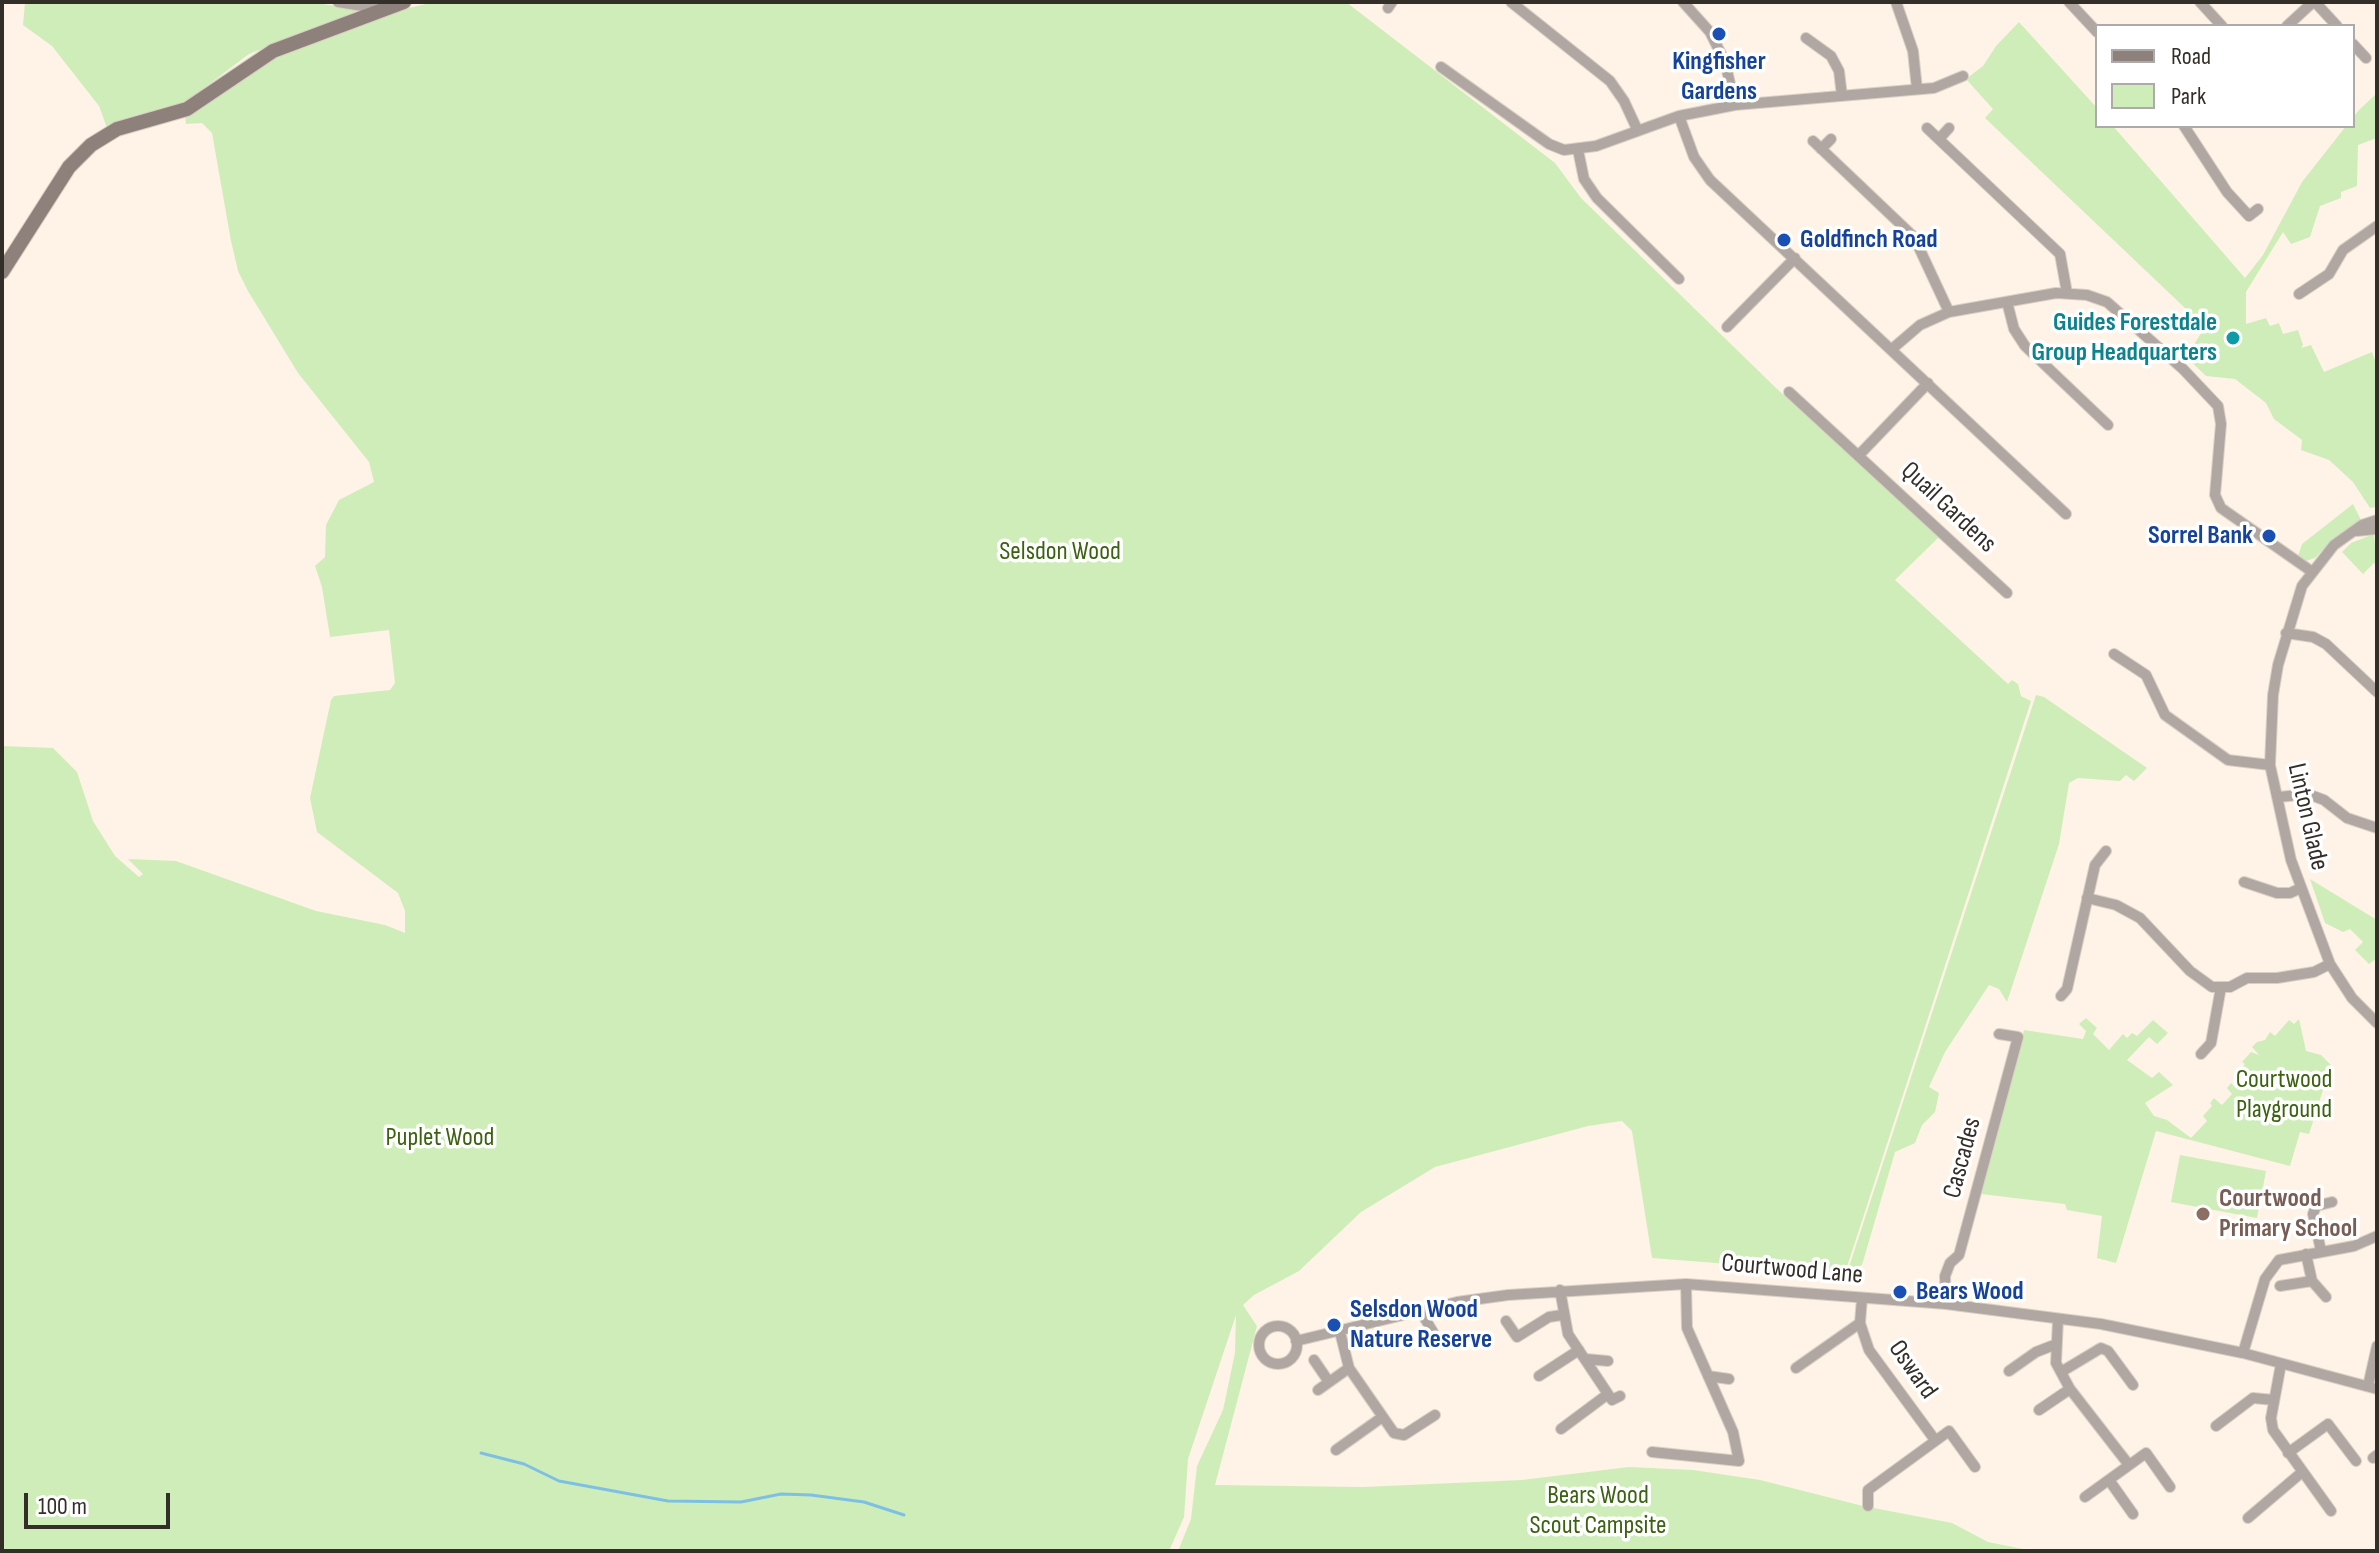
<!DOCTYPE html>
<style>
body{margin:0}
#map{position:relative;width:2379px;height:1553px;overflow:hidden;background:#fef3e6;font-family:"Sofia Sans Condensed",sans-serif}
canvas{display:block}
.frame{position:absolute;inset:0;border:4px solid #332e28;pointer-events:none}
.legend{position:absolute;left:2095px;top:24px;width:260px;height:104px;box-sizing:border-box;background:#fff;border:2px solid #adaba9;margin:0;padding:10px 14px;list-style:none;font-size:24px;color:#332e28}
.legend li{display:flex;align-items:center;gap:16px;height:40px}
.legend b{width:40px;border:2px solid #adaba9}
.scale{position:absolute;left:24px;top:1493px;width:146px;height:36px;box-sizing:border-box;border:4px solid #332e28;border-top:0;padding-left:10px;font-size:24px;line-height:28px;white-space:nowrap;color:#332e28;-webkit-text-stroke:6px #fff;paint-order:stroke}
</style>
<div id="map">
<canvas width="2379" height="1553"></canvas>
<div class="frame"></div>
<ul class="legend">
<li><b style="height:10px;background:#8e817c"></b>Road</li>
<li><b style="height:22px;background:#cfedb9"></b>Park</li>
</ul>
<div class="scale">100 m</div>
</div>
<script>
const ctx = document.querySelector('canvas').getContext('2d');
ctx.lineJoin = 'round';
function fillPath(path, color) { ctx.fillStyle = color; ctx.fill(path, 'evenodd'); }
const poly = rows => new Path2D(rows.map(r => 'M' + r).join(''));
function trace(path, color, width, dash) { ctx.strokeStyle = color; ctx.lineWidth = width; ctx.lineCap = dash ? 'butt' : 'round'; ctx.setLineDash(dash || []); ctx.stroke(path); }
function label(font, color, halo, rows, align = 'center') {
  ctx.font = font + ' "Sofia Sans Condensed",sans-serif'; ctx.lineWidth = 7; ctx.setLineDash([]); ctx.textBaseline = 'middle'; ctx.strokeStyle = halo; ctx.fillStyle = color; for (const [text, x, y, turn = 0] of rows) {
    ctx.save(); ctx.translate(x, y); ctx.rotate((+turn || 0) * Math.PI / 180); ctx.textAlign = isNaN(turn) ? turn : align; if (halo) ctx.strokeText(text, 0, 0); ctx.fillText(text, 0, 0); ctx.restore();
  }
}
fillPath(poly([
 [25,2,311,2,361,10,249,54,187,101,107,128,99,106,52,46,23,25],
 [434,2,1346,2,1555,163,1581,198,1776,388,1939,537,1895,580,2008,684,2012,680,2018,684,2021,696,2031,701,1845,1273,1652,1258,1632,1131,1622,1121,1588,1126,1435,1167,1361,1212,1299,1271,1254,1295,1243,1305,1257,1326,1215,1485,1363,1487,1522,1480,1629,1467,1693,1470,1760,1480,1863,1506,1952,1523,1988,1542,2033,1551,1178,1551,1191,1519,1197,1466,1223,1410,1235,1353,1236,1315,1188,1459,1184,1517,1169,1551,2,1551,2,746,53,748,77,772,93,821,115,856,139,877,143,874,128,859,176,861,316,911,385,925,405,933,405,911,398,893,317,832,310,798,331,700,334,696,390,690,395,683,389,630,330,637,322,587,315,566,325,557,326,525,339,500,374,482,369,462,298,373,248,291,238,271,231,241,212,133,202,123,186,124,185,116,275,56,384,14],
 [2019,22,2097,108,2097,126,2113,126,2245,278,2263,255,2302,182,2346,126,2353,126,2353,117,2360,109,2377,93,2377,138,2358,145,2357,186,2341,192,2341,198,2320,206,2310,237,2291,244,2283,232,2246,292,2246,324,2266,318,2270,326,2279,323,2283,334,2298,330,2303,345,2301,348,2311,345,2324,372,2372,352,2377,365,2377,507,2370,508,2353,482,2329,460,2301,450,2302,440,2274,419,2266,403,2235,379,2206,376,2186,357,2205,327,1985,118,1993,109,1966,79,1983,66,1996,46],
 [2353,504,2362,522,2332,540,2315,558,2306,561,2298,556,2302,544],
 [2374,534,2377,566,2374,563,2363,574,2342,552,2351,543],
 [2036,695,2044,697,2147,768,2134,781,2126,775,2120,781,2078,778,2069,783,2059,844,2007,1002,1999,989,1989,985,1945,1052,1929,1087,1939,1093,1935,1112,1922,1125,1915,1143,1895,1152,1862,1265,1847,1273],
 [2310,879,2377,920,2377,958,2369,964,2355,950,2363,942,2350,929,2343,932,2325,923],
 [2086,1018,2097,1028,2093,1034,2109,1050,2123,1034,2127,1038,2132,1033,2137,1036,2153,1020,2168,1033,2157,1044,2149,1037,2127,1060,2152,1078,2159,1072,2173,1085,2145,1103,2154,1116,2167,1120,2191,1138,2207,1121,2203,1116,2212,1106,2210,1103,2214,1098,2222,1105,2232,1094,2227,1088,2231,1083,2236,1088,2243,1081,2240,1078,2244,1073,2240,1070,2245,1064,2242,1062,2251,1052,2259,1055,2252,1047,2257,1042,2265,1040,2270,1032,2275,1036,2289,1020,2294,1024,2299,1019,2306,1051,2321,1055,2331,1065,2309,1134,2300,1132,2290,1166,2156,1131,2116,1263,2097,1258,2102,1216,2067,1210,2065,1204,1981,1194,2024,1030,2083,1039,2086,1031,2079,1024],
 [2180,1155,2266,1171,2257,1218,2171,1202]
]), '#cfedb9');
trace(poly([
 [481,1453,524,1464,559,1481,668,1501,741,1502,781,1494,811,1495,864,1502,904,1515]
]), '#7ec0e4', 3);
const street = poly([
 [338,2,381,9],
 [1511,2,1610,81,1624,101,1637,129],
 [1683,2,1710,32,1725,62,1735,105],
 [1896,2,1913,51,1917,89],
 [2069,2,2097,32],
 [2200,2,2222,26],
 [2315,2,2337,26],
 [1388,8,1392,2],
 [2287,26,2313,2],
 [1806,38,1831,56,1839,71,1842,96],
 [2353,44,2366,58],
 [1441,67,1549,144,1564,150,1596,146,1679,116,1735,105,1934,88,1963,76],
 [1679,116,1694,157,1710,180,2066,514],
 [2184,126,2227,192,2249,216,2258,209],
 [1927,128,2060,254,2067,293],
 [1939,139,1949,128],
 [1813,141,1914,237,1949,312],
 [1821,149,1831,139],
 [1578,150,1584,179,1597,198,1679,279],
 [2299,294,2329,274,2343,250,2377,226],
 [2007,302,2014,329,2025,346,2108,425],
 [1727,327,1795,258],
 [1892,349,1920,325,1949,312,2056,293,2087,295,2107,302,2183,369,2218,406,2221,424,2215,495,2221,508,2311,571],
 [1789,392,2007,593],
 [1859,455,1928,383],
 [2377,520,2362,525,2334,545,2302,586,2278,665,2273,695,2270,765,2291,860,2330,964,2352,998,2377,1023],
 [2357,531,2377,529],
 [2286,633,2313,637,2326,644,2377,692],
 [2114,654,2146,675,2165,715,2228,760,2270,765],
 [2279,797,2308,794,2324,800,2347,818,2377,828],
 [2244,882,2277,893,2290,893,2301,888],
 [2087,898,2116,905,2140,918,2190,971,2212,987,2230,987,2247,978,2277,978,2314,972,2330,964],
 [2061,996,2067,989,2095,865,2106,851],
 [2201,1054,2211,1043,2221,987],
 [2321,1251,2313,1214,2316,1206,2332,1202],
 [2306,1254,2312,1281,2326,1297],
 [2280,1286,2312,1281],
 [1560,1290,1568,1334,1608,1394,1561,1429],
 [1862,1298,1860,1323,1869,1350,1935,1440],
 [1946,1304,1945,1276,1950,1263,1959,1255,2018,1037,1999,1034],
 [1421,1312,1439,1342],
 [2058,1319,2056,1363,2070,1389,2129,1465],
 [1506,1321,1517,1337,1549,1317,1562,1315],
 '1259 1345a19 19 0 1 1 38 0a19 19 0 1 1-38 0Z',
 [1340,1332,1349,1368,1394,1433,1404,1435,1435,1415],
 [1296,1341,1457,1302,1508,1295,1686,1284,1946,1304,2101,1324,2243,1353,2377,1389],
 [2243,1353,2265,1279,2279,1260,2354,1246,2377,1236],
 [1586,1359,1608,1361],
 [1314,1360,1329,1382],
 [2281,1364,2271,1418,2273,1430,2331,1511],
 [1796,1368,1860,1323],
 [2009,1371,2036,1352,2054,1345],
 [2061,1372,2101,1348,2108,1351,2133,1385],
 [1539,1376,1579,1350],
 [1708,1376,1729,1379],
 [2368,1386,2377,1346],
 [1318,1390,1349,1368],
 [1608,1394,1612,1400,1620,1396],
 [2039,1410,2070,1389],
 [2216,1426,2253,1398,2274,1400],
 [1336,1450,1381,1418],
 [1652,1452,1739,1461,1733,1432,1687,1328,1686,1284],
 [2288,1453,2328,1424,2356,1461],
 [2373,1458,2377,1455],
 [2109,1480,2133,1514],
 [2085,1497,2146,1453,2170,1487],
 [1868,1506,1868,1490,1949,1431,1975,1467],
 [2248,1518,2301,1473]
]);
const secondary = poly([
 [2,272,69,167,91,145,117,129,187,109,273,51,404,2]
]);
trace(street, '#d9d0c4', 12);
trace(secondary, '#d9d0c4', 16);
trace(street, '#b0a7a3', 10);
trace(secondary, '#8e817c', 14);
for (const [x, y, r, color] of [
 [1719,34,8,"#1a4fb4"],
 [1784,240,8,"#1a4fb4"],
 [2233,338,8,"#0f9aa8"],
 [2269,536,8,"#1a4fb4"],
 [2203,1214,8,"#8d6e63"],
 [1900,1292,8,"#1a4fb4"],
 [1334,1325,8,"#1a4fb4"]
]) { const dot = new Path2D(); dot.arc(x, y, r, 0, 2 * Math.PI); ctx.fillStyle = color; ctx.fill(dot); trace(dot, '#fff', 3); }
label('bold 26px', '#164399', '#fff', [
 ["Kingfisher",1719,62,"center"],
 ["Gardens",1719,92,"center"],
 ["Goldfinch Road",1800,240],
 ["Sorrel Bank",2253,536,"right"],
 ["Bears Wood",1916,1292],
 ["Selsdon Wood",1350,1310],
 ["Nature Reserve",1350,1340]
], 'left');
label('bold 26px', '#0d838f', '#fff', [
 ["Guides Forestdale",2217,323],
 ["Group Headquarters",2217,353]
], 'right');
label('26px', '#332e28', '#fff', [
 ["Quail Gardens",1948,508,43],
 ["Linton Glade",2307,817,77],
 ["Cascades",1963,1158,-75],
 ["Courtwood Lane",1792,1270,5],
 ["Osward",1912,1370,55]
]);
label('26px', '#3c6211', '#fff', [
 ["Selsdon Wood",1060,552],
 ["Courtwood",2284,1080],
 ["Playground",2284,1110],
 ["Puplet Wood",440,1138],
 ["Bears Wood",1598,1496],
 ["Scout Campsite",1598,1526]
]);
label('bold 26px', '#785e54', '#fff', [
 ["Courtwood",2219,1199],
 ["Primary School",2219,1229]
], 'left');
</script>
